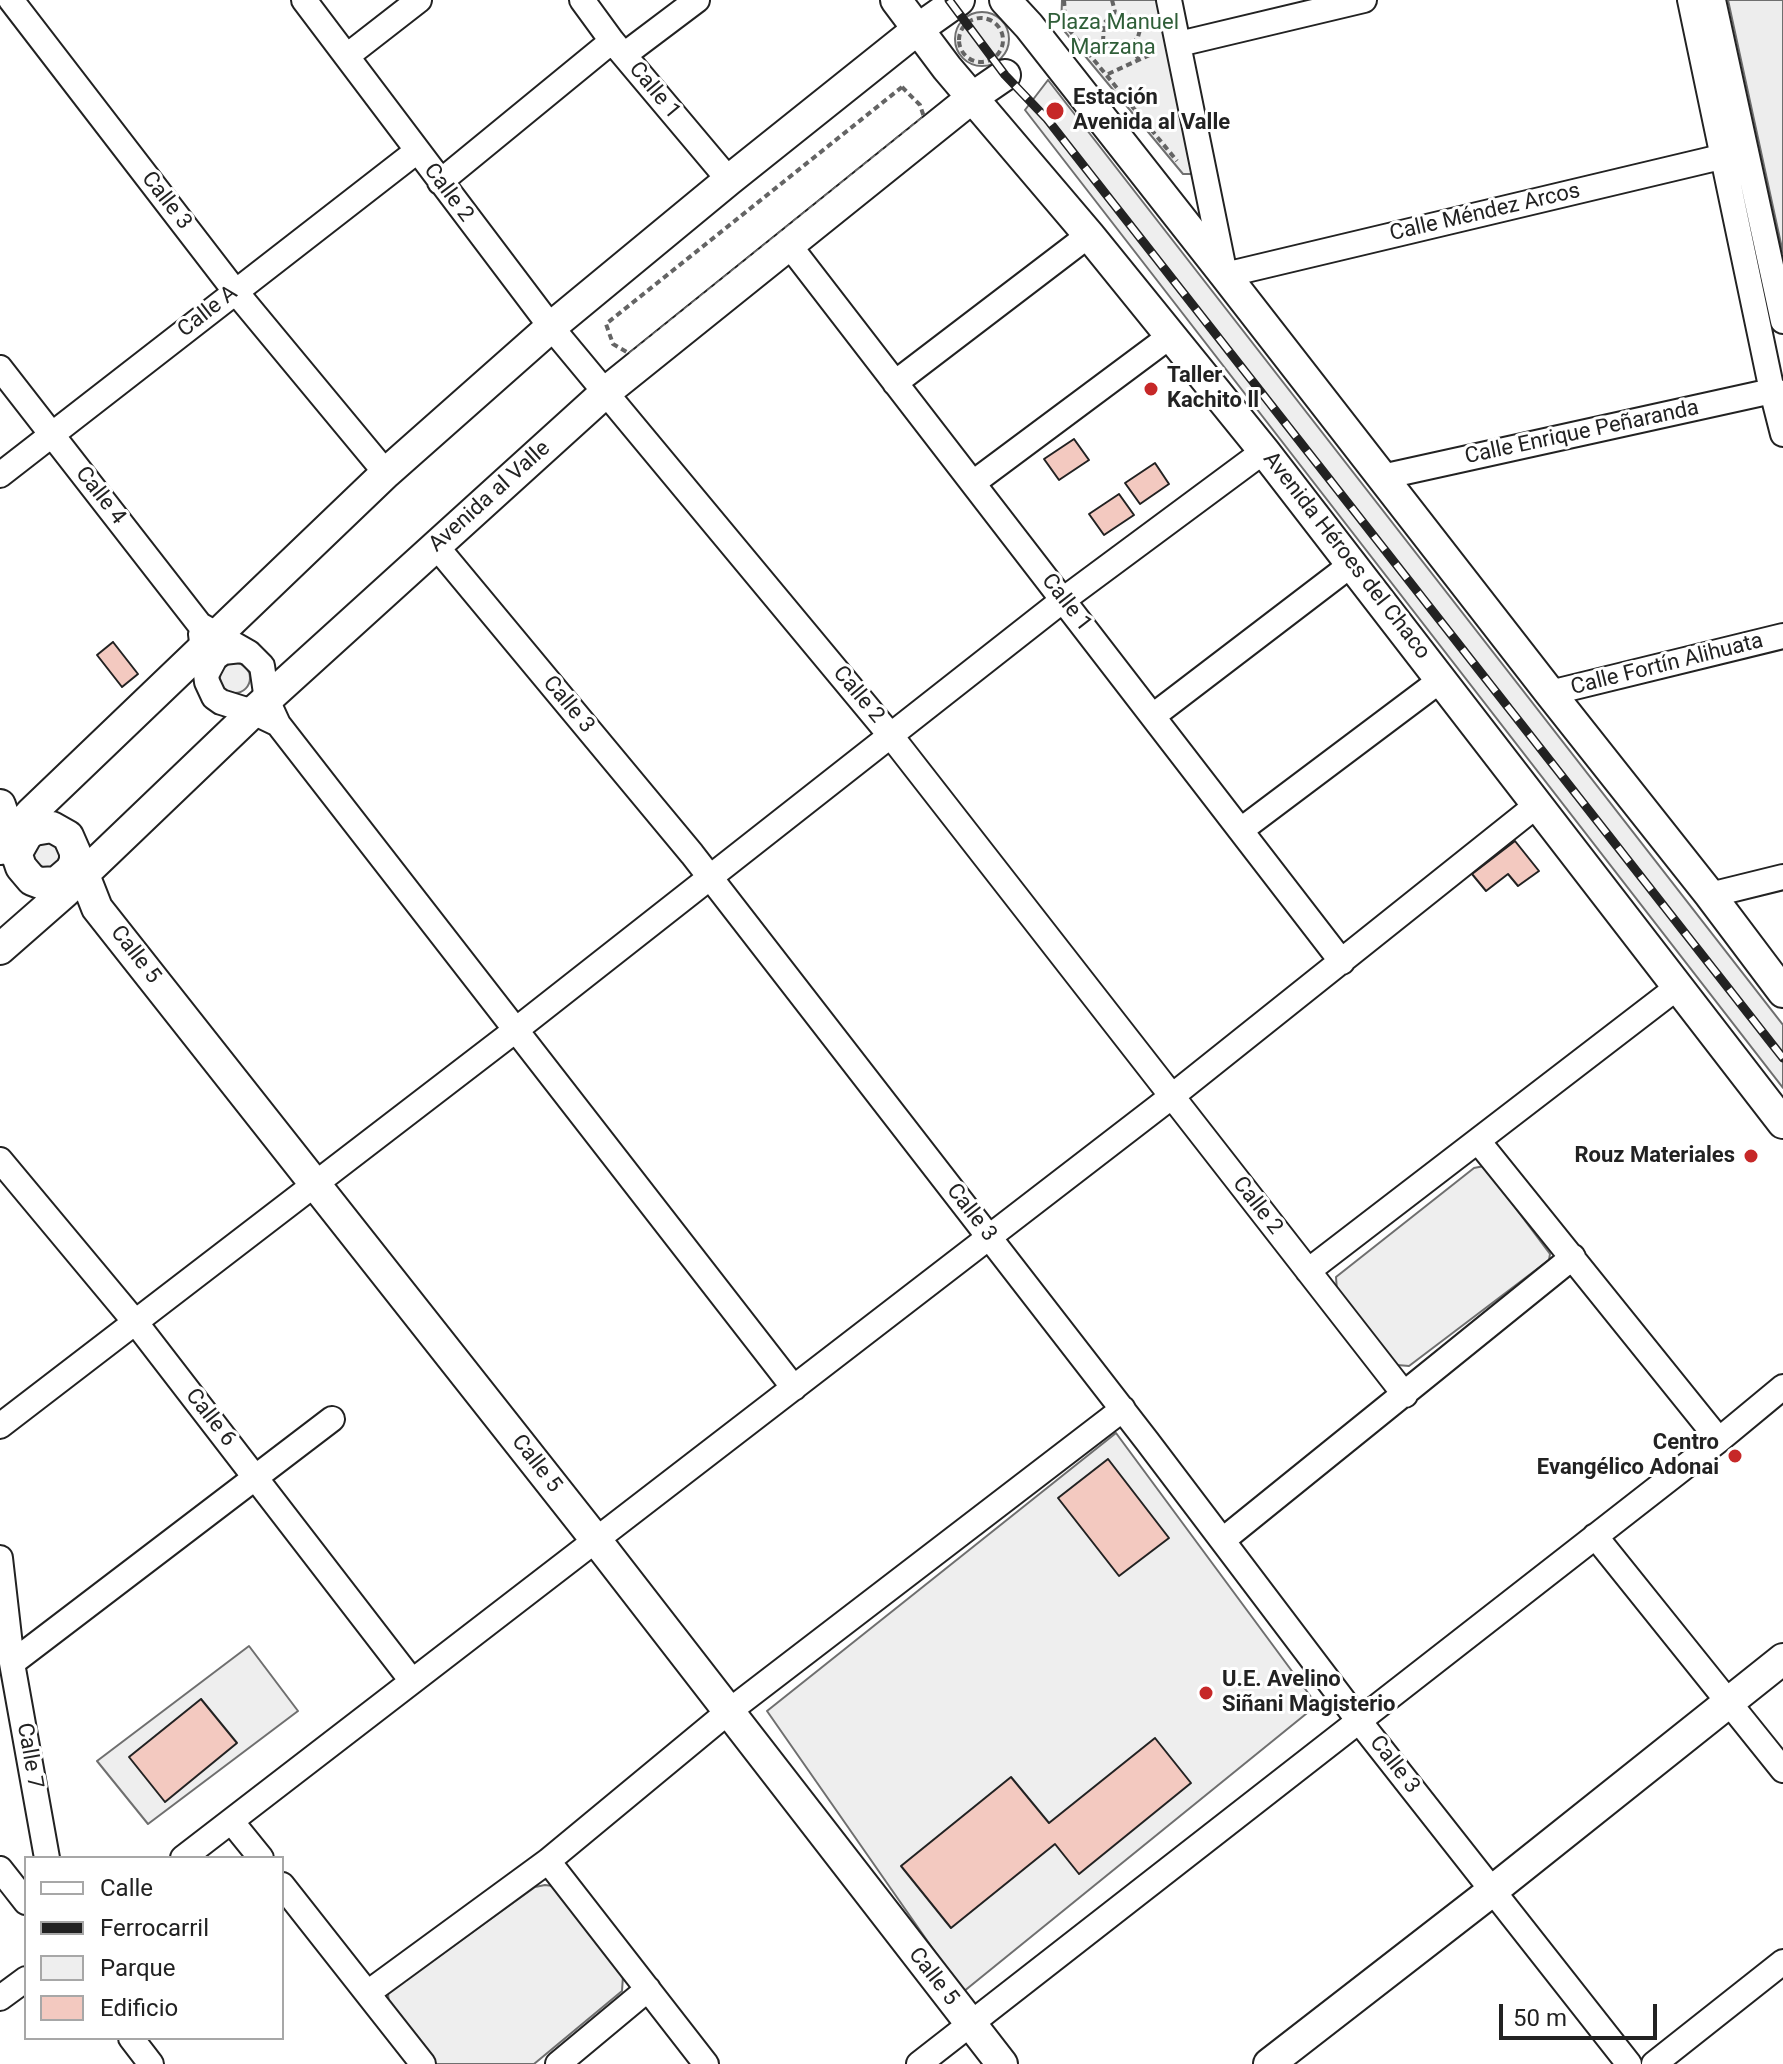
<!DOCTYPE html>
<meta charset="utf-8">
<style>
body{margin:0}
#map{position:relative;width:1783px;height:2064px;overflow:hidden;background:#fff;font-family:Roboto,sans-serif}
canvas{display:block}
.legend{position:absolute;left:24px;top:1856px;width:260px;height:184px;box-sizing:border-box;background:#fff;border:2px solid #a7a7a7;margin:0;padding:10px 14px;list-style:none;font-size:24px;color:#222}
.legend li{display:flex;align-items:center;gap:16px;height:40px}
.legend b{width:40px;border:2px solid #a7a7a7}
.scale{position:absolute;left:1499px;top:2004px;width:158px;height:36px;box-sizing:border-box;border:4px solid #222;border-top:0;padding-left:10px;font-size:24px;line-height:28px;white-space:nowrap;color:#222;-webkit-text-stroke:6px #fff;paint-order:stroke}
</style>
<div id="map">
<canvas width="1783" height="2064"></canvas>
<ul class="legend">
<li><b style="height:10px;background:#fff"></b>Calle</li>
<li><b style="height:10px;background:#222"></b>Ferrocarril</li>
<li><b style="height:22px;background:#eee"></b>Parque</li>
<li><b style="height:22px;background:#f3c9c0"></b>Edificio</li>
</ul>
<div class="scale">50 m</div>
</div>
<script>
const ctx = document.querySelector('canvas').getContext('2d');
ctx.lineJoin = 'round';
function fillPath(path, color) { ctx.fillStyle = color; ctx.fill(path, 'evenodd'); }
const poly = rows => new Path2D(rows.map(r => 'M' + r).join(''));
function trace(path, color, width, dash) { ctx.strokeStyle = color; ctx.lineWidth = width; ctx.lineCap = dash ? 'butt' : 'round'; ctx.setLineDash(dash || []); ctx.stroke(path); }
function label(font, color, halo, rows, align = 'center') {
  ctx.font = font + ' Roboto,sans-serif'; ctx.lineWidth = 6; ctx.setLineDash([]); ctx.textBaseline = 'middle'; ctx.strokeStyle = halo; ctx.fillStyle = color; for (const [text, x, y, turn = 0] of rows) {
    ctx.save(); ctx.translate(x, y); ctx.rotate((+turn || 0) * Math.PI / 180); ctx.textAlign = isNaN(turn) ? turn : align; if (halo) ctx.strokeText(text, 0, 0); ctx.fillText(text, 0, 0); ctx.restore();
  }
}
const green = poly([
 [1062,0,1159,0,1194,168,1191,174,1183,174,1061,27,1062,0],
 [1048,80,1783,1025,1783,1088,1025,110,1048,80],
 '220 678a15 15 0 1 1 30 0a15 15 0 1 1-30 0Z',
 [56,841,61,859,55,867,41,867,34,860,34,847,37,843,56,841],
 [1484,1166,1550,1254,1549,1260,1409,1366,1397,1365,1337,1291,1336,1277,1474,1168,1484,1166],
 [1116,1433,1317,1705,963,1992,767,1711,1116,1433],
 [249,1646,298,1711,148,1824,97,1761,249,1646],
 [545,1885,553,1886,623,1976,622,1991,534,2064,436,2064,389,2004,388,1993,535,1887,545,1885]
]);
fillPath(green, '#eee');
trace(green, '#6f6f6f', 2);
const parking = poly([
 [1728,0,1783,0,1783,253,1728,0],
 '955 39a27 27 0 1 1 54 0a27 27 0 1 1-54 0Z'
]);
fillPath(parking, '#ededed');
trace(parking, '#6f6f6f', 2);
const building = poly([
 [1074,439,1089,460,1059,480,1044,459,1074,439],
 [1155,463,1169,484,1140,504,1125,483,1155,463],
 [1119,494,1134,515,1104,535,1089,514,1119,494],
 [113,642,138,674,122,687,97,655,113,642],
 [1515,841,1539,871,1518,886,1508,874,1486,891,1472,874,1515,841],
 [1108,1459,1169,1538,1119,1576,1058,1498,1108,1459],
 [201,1699,237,1743,165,1802,129,1757,201,1699],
 [1155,1738,1191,1783,1079,1874,1055,1844,951,1928,901,1866,1011,1777,1049,1823,1155,1738]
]);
fillPath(building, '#f3c9c0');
trace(building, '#222', 2);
const minor = poly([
 [11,0,235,291,386,473],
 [304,0,551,327,891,736,1405,1395],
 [582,0,612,41,729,180],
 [1169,0,1225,275,1746,151],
 [1690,0,1772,391,1783,434],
 [1713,0,1783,321],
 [1179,44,1364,0],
 [624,55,697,0],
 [347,56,419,0],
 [440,182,612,41],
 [789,245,1342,962],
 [0,368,200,625,249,653],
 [895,383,1089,235],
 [0,475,417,151],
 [1382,477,1772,391,1783,393],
 [973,483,1169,337],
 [436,546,692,854,1147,1441,1359,1721,1629,2064],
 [201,634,207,682,214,697,221,702,253,712,278,724,267,700,262,666,249,653,241,650,223,652,215,658,207,673],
 [1550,693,1783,636],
 [1153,716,1352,564],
 [278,724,794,1388],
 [1241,830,1442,679],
 [1710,895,1783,877],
 [1478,1141,1719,1440],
 [0,1160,136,1323,412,1681],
 [1308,1271,1679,986],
 [0,1426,517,1029,1063,600,1264,451],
 [1595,1536,1783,1770],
 [1223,1540,1573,1257],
 [0,1558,12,1663,47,1858],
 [12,1663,332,1419],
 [231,1821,261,1858],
 [183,1858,1171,1097,1537,805],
 [548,1861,706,2064],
 [0,1869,26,1902],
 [282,1885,423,2064],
 [369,1992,548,1861,728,1712,1123,1409],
 [0,1998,26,1979],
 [131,2038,151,2064],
 [558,2064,648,1989],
 [919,2064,1719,1440,1783,1387],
 [1654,2064,1783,1962]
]);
const major = poly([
 [896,0,947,68,1089,235,1264,451,1783,1123],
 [1005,0,1029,26,1225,275,1550,693,1710,895,1783,992],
 [0,805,21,867,32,880,40,883,57,882,71,870,75,861,75,852,68,836,52,827,34,830,27,835,19,849],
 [0,849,31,813,386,473,551,327,729,180,918,29,959,0],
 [75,852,97,908,596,1540,1002,2064],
 [0,949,65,892,253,712,607,391,973,97,1005,75],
 [1269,2064,1492,1891,1783,1659]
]);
trace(minor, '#222', 28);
trace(major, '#222', 34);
trace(poly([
 [1064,0,1066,26,1177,161],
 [1112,0,1115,12],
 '959 40a22 22 0 1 1 44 0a22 22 0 1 1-44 0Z',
 [1103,42,1104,23,1115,12,1131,16,1141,26],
 [1131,46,1139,60],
 [1090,54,1103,42,1116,49,1131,46,1138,37,1141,26,1151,21],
 [1108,74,1156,52],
 [902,87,920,105,924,117,630,354,613,344,606,324,902,87]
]), '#646464', 4, [6, 4]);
trace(minor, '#fff', 24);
trace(major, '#fff', 30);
const rail = poly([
 [949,0,1005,75,1047,119,1783,1058]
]);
trace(rail, '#222', 9);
trace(rail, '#fff', 6, [18]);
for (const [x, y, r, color] of [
 [1055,111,10,"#c62828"],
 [1151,389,8,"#c62828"],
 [1751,1156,8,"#c62828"],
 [1735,1456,8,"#c62828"],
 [1206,1693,8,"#c62828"]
]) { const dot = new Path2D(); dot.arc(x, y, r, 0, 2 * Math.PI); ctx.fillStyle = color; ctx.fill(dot); trace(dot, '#fff', 3); }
label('22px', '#2f5e38', '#fff', [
 ["Plaza Manuel",1113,23],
 ["Marzana",1113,48]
]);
label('22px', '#222', '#fff', [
 ["Calle 1",654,91,50],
 ["Calle 2",448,193,53],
 ["Calle 3",166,201,52],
 ["Calle Méndez Arcos",1485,213,-13],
 ["Calle A",208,312,-38],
 ["Calle Enrique Peñaranda",1582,433,-12],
 ["Calle 4",100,496,52],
 ["Avenida al Valle",490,497,-42],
 ["Avenida Héroes del Chaco",1346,556,52],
 ["Calle 1",1066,603,52],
 ["Calle Fortín Alihuata",1667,665,-14],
 ["Calle 2",858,695,50],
 ["Calle 3",568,705,50],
 ["Calle 5",135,955,52],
 ["Calle 2",1257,1206,52],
 ["Calle 3",971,1213,52],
 ["Calle 6",210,1418,52],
 ["Calle 5",536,1464,52],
 ["Calle 7",29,1756,80],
 ["Calle 3",1394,1765,52],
 ["Calle 5",933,1977,52]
]);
label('bold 22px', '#222', '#fff', [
 ["Estación",1073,98],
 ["Avenida al Valle",1073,123],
 ["Taller",1167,376],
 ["Kachito ll",1167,401],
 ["Rouz Materiales",1735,1156,"right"],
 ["Centro",1719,1443,"right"],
 ["Evangélico Adonai",1719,1468,"right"],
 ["U.E. Avelino",1222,1680],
 ["Siñani Magisterio",1222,1705]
], 'left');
</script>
